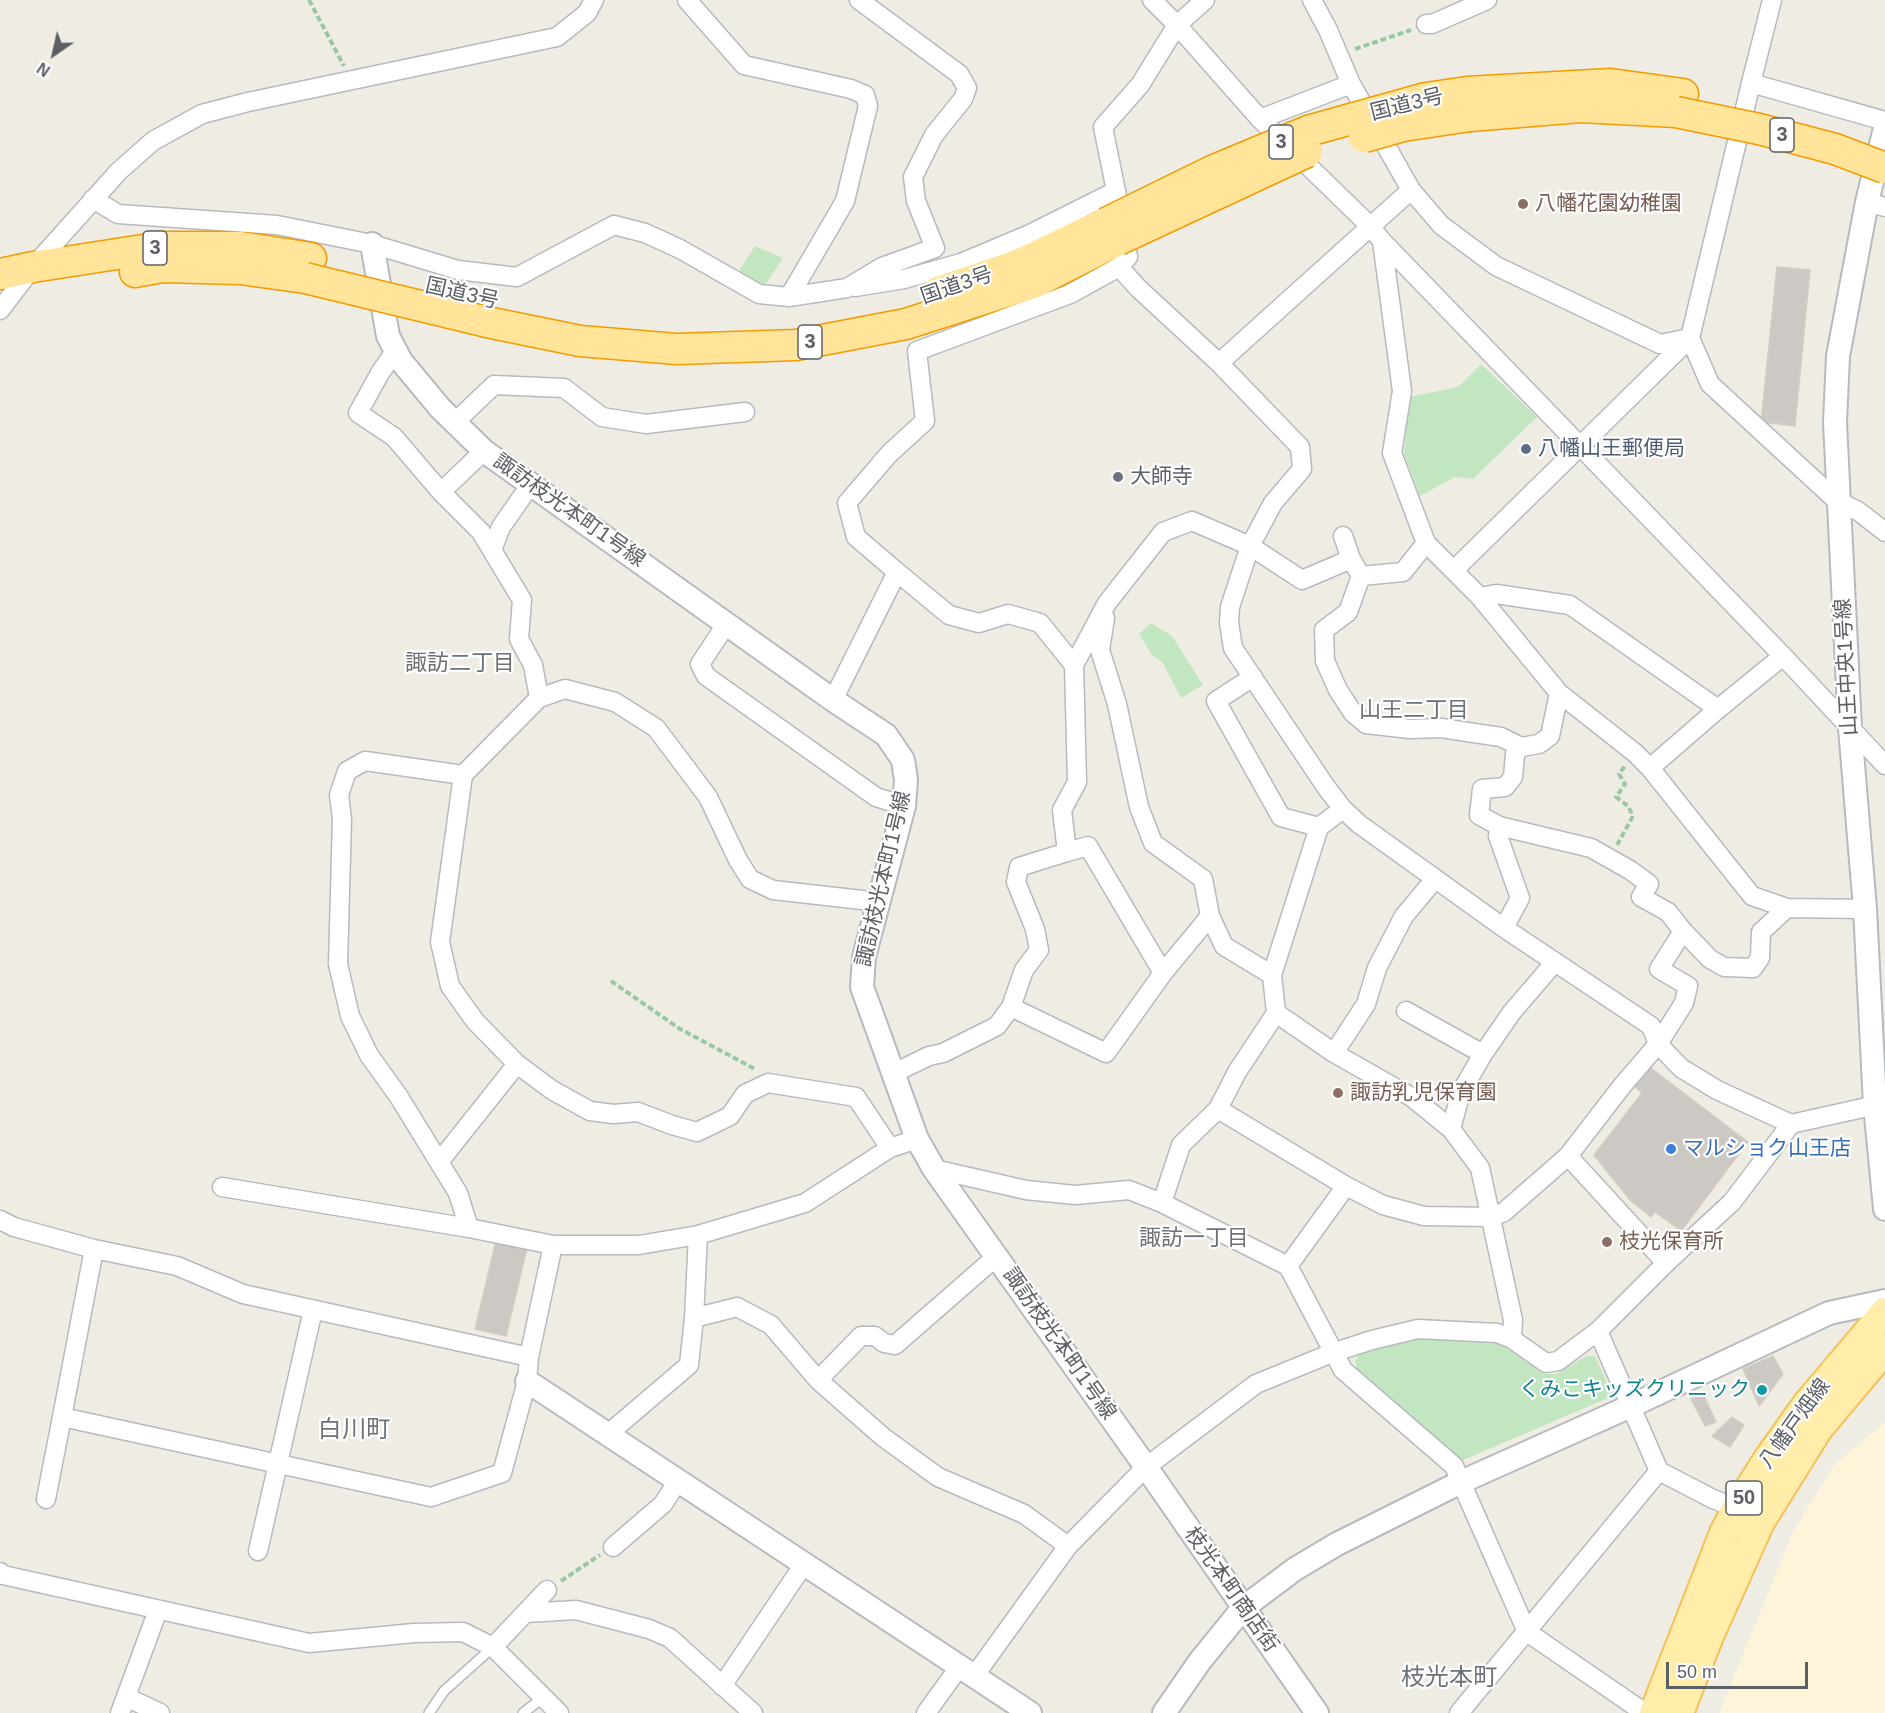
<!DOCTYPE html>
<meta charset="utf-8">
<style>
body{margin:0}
#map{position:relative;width:1885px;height:1713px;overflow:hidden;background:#efece4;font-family:Arial,sans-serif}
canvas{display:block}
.north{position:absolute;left:24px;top:24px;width:60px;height:60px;-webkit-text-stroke:4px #fff;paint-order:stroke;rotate:214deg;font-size:16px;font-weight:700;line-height:24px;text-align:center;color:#5c6065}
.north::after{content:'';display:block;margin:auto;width:21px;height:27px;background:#5c6065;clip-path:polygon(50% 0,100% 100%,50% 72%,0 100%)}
.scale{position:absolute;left:1666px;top:1662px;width:142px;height:27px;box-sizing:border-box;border:3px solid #5c6065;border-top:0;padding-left:8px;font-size:18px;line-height:21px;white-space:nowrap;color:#5c6065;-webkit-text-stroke:4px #fff;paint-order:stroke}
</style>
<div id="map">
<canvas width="1885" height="1713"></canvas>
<div class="north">N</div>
<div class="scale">50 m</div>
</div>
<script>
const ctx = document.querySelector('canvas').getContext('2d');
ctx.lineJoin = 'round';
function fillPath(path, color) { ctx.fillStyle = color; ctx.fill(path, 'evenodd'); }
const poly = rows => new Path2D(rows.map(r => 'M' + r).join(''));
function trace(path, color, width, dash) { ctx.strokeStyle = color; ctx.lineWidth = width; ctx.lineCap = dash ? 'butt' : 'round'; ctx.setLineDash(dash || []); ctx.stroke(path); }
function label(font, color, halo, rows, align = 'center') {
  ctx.font = font + ' Arial,"Noto Sans JP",sans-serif'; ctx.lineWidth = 4.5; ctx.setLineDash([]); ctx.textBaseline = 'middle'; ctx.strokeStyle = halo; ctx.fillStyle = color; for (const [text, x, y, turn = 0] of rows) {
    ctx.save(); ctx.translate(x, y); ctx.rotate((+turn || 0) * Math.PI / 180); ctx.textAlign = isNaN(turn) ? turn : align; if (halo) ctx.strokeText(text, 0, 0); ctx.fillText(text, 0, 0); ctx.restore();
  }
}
fillPath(poly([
 [1885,1422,1885,1713,1719,1713,1793,1532,1834,1465]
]), '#fef4d9');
fillPath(poly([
 [755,246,783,258,763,288,737,274],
 [1481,364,1537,417,1473,479,1455,477,1420,496,1404,454,1409,397,1458,387],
 [1151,623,1172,636,1203,685,1181,698,1163,663,1152,655,1139,634],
 [1412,1338,1478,1339,1498,1342,1544,1374,1556,1374,1586,1356,1595,1356,1613,1396,1461,1461,1358,1374,1355,1361,1359,1355]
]), '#c2e7c0');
const building = poly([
 [1777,267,1810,270,1795,426,1761,422,1777,267],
 [1648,1066,1748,1142,1681,1231,1655,1212,1651,1217,1630,1200,1594,1155,1642,1093,1633,1085,1648,1066],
 [496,1241,527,1248,506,1336,475,1329,496,1241],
 [1773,1356,1783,1374,1759,1406,1743,1369,1773,1356],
 [1703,1394,1716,1422,1705,1426,1691,1399,1703,1394],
 [1732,1417,1744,1425,1730,1447,1712,1436,1732,1417]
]);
fillPath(building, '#ccc8c3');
trace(building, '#d4cdc2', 1.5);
const service = poly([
 [429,1713,444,1691,493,1647],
 [523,1713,544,1697]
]);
const minor = poly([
 [687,0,744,65,851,89,865,95,868,106,845,201,789,297],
 [1152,0,1177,25,1260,119,1370,226,1382,241,1783,656,1885,765],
 [1312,0,1328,30,1351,84,1411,190,1441,225,1496,266,1660,344,1690,338],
 [1772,0,1751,83,1885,121],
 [1426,24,1432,24,1487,0],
 [1260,119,1351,84],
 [1116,191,1103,127,1140,85,1177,25,1205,0],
 [93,199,118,214,277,225,372,244,458,270,517,277,614,225,645,233,680,249,759,294,789,297,847,288,882,267,935,248,916,201,913,177,934,135,963,99,967,88,959,74,859,0],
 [1867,202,1885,207],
 [1382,241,1402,391,1392,453,1426,543,1480,597,1559,693,1635,753,1650,768,1752,896,1787,908,1865,909],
 [855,287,904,279,961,263,1030,234,1116,191,1128,257,1119,267],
 [0,310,33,267,119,171,153,141,202,114,248,102,557,37,587,13,594,0],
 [1690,338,1710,384,1837,501,1858,511,1885,532],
 [396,350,380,373,358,413,394,437,441,492],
 [1219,363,1411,190],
 [455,422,494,385,564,388,602,417,646,424,745,412],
 [484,451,441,492,481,532,522,600,519,639,533,665,539,698],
 [1343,536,1351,559],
 [492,550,501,527,531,484],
 [1454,570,1690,338,1751,83],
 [897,572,856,537,847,503,889,454,925,421,917,351,1070,294,1119,267,1138,288,1219,363,1300,447,1302,469,1273,503,1250,546,1230,607,1229,623,1233,648,1326,787,1343,809,1359,824,1504,928,1651,1026,1658,1044,1681,1068,1717,1090,1791,1124,1885,1103],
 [1361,576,1348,612,1324,630,1325,661,1338,690,1353,713,1366,724,1410,729,1441,728,1474,733,1501,737,1521,747],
 [1480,597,1496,594,1570,605,1718,709],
 [1105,618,1100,650,1117,704,1139,807,1153,843,1203,879,1210,916,1224,946,1272,975],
 [727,623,700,664,706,676,876,797,904,806],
 [1253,677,1216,701,1281,817,1319,827],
 [833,700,897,572,949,615,979,623,1008,614,1040,623,1074,665],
 [1650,768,1718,709,1783,656],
 [463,775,365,761,347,771,339,795,342,819,338,964,350,1016,369,1055,399,1097,458,1193,469,1228,553,1245,639,1245,698,1235,805,1203,890,1148,917,1139],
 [1499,826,1591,848,1630,870,1649,884,1641,897,1668,912,1683,931,1710,959,1724,967,1753,968,1760,958,1761,932,1787,908],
 [1067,852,1088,846,1163,973],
 [880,902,773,890,750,879,738,860,708,797,656,728,615,702,565,689,539,698,463,775,440,942,450,986,475,1021,517,1064,552,1090,590,1111,613,1114,638,1112,672,1125,697,1132,730,1116,745,1094,768,1083,856,1097,890,1148],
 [1504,928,1520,898,1498,836,1499,826,1479,815,1482,789,1505,787,1513,777,1515,754,1521,747,1539,744,1550,736,1559,693],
 [1011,1007,1106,1053,1163,973,1210,916],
 [1406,1011,1483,1054],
 [1276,1013,1334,1053,1413,1098,1451,1129,1480,1168,1513,1320,1512,1339],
 [1334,1053,1366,1004,1377,968,1404,916,1435,879],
 [892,1074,929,1056,943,1053,997,1026,1011,1007,1024,970,1039,950,1035,929,1016,882,1019,867,1067,852,1062,810,1077,782,1074,665,1107,603,1163,532,1192,521,1250,546,1302,580,1351,559,1361,576,1403,572,1426,543],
 [1218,1109,1346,1186,1383,1205,1424,1216,1491,1217,1504,1212,1568,1156,1622,1086,1658,1044,1684,1003,1688,986,1659,969,1683,931],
 [1451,1129,1461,1092,1483,1054,1512,1012,1555,962],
 [1568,1156,1666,1263],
 [439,1162,517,1064],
 [934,1169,1026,1190,1075,1195,1129,1190,1162,1203,1288,1266,1343,1370,1454,1466,1527,1632,1645,1713],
 [222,1187,469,1228],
 [1162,1203,1181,1145,1218,1109,1237,1072,1276,1013,1272,975,1319,827,1343,809],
 [0,1220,14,1227,94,1249,177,1266,243,1294,529,1357],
 [94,1249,62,1417,431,1497,502,1473,527,1381,529,1357,553,1245],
 [1288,1266,1346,1186],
 [694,1318,737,1307,771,1325,818,1380,883,1437,938,1477,1024,1514,1068,1546],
 [818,1380,861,1336,875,1336,884,1343,895,1345,997,1256],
 [608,1434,689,1365,694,1318,698,1235],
 [1659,1471,1713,1499,1737,1508],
 [46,1499,62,1417],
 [613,1547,663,1504,678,1481],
 [258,1551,313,1310],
 [0,1572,3,1575,309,1643,414,1633,463,1632,493,1647,559,1713],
 [526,1613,576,1610,649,1629,670,1638,753,1713],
 [493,1647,547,1590],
 [975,1675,1068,1546,1146,1467,1256,1384,1332,1353,1372,1340,1418,1329,1497,1333,1512,1339,1546,1363,1558,1361,1598,1331,1666,1263,1732,1202,1791,1124],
 [722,1686,804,1564],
 [126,1697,160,1713],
 [120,1713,158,1610],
 [926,1713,960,1666],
 [1459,1713,1659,1471,1598,1331]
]);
const tertiary = poly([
 [1885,128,1867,202,1838,356,1835,422,1850,728,1865,909,1875,1105,1885,1209],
 [372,244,388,336,401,361,440,408,484,451,833,700,886,735,903,760,906,780,904,806,864,957,862,987,917,1139,934,1169,1146,1467,1317,1713],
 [527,1381,1030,1713],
 [1164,1713,1200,1661,1243,1608,1295,1569,1337,1544,1461,1482,1631,1406,1829,1313,1885,1301]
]);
const primary = poly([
 [1654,1713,1724,1533,1737,1508,1768,1459,1807,1404,1885,1312],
 [1679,1713,1709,1636,1760,1522,1818,1429,1885,1349]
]);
const trunk = poly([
 [1467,92,1611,84,1683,94],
 [1470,116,1581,107,1676,112],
 [135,272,162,267,240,269,305,278],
 [0,274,33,267,162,247,241,247,311,258],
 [938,292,1018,265,1106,223],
 [487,322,580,341,677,349,796,345,906,324,1033,283,1118,240]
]);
trace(service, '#b6babe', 12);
trace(minor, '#b6babe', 21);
trace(tertiary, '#b6babe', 26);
trace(primary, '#f4c157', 32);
trace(trunk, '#f39b00', 33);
trace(poly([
 [309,0,344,66],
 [1355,49,1411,30],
 [1617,845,1633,816,1628,806,1616,797,1625,784,1619,774,1625,766],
 [611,981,680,1029,755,1069],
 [561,1581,600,1555]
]), '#99c8a4', 4, [6, 3]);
trace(service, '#fff', 9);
trace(minor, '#fff', 18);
trace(tertiary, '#fff', 22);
trace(primary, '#ffeda9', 28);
trace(trunk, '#ffe49a', 30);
const trunkBridge = poly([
 [1676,112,1759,129,1835,149,1885,168],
 [1364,137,1403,126,1470,116],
 [1106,223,1214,170,1308,131,1426,98,1467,92],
 [1118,240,1307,152],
 [305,278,487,322]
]);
trace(trunkBridge, '#f39b00', 33, []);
trace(trunkBridge, '#ffe49a', 30);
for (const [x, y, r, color] of [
 [1523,204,6,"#8d6e63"],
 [1526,449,6,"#5c6f8a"],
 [1118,477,6,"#6b7280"],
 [1338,1093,6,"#8d6e63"],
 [1671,1149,6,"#3f7fe0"],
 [1607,1242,6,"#8d6e63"],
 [1762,1390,6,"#0f9aa8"]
]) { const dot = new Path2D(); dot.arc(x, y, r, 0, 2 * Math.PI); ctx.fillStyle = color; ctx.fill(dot); trace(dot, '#fff', 2); }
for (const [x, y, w] of [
 [1782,135,24],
 [1281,142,24],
 [155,248,24],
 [810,342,24],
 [1744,1498,36]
]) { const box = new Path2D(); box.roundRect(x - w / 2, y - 17, w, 34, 4.5); ctx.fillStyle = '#fff'; ctx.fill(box); trace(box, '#5c6065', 1.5); }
label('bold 20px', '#5c6065', null, [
 ["3",1782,135],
 ["3",1281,142],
 ["3",155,248],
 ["3",810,342],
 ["50",1744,1498]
]);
label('21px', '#5c6065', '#fff', [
 ["国道3号",1407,105,-14],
 ["国道3号",957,286,-19],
 ["国道3号",462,294,13],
 ["諏訪枝光本町1号線",569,511,35],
 ["山王中央1号線",1847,667,-93],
 ["諏訪枝光本町1号線",884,879,-77],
 ["諏訪枝光本町1号線",1059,1344,55],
 ["八幡戸畑線",1795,1424,-54],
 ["枝光本町商店街",1231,1590,55]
]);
label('21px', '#785e54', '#fff', [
 ["八幡花園幼稚園",1535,204],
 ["諏訪乳児保育園",1350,1093],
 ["枝光保育所",1619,1242]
], 'left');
label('21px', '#4e5e75', '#fff', [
 ["八幡山王郵便局",1538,449]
], 'left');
label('21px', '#5b616d', '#fff', [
 ["大師寺",1130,477]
], 'left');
label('21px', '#366cbe', '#fff', [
 ["マルショク山王店",1683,1149]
], 'left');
label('21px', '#0d838f', '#fff', [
 ["くみこキッズクリニック",1750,1390]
], 'right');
label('22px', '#6d7277', '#fff', [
 ["諏訪二丁目",460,664],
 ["山王二丁目",1414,711],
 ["諏訪一丁目",1194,1239]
]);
label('24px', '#6d7277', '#fff', [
 ["白川町",354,1430],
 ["枝光本町",1449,1678]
]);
</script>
